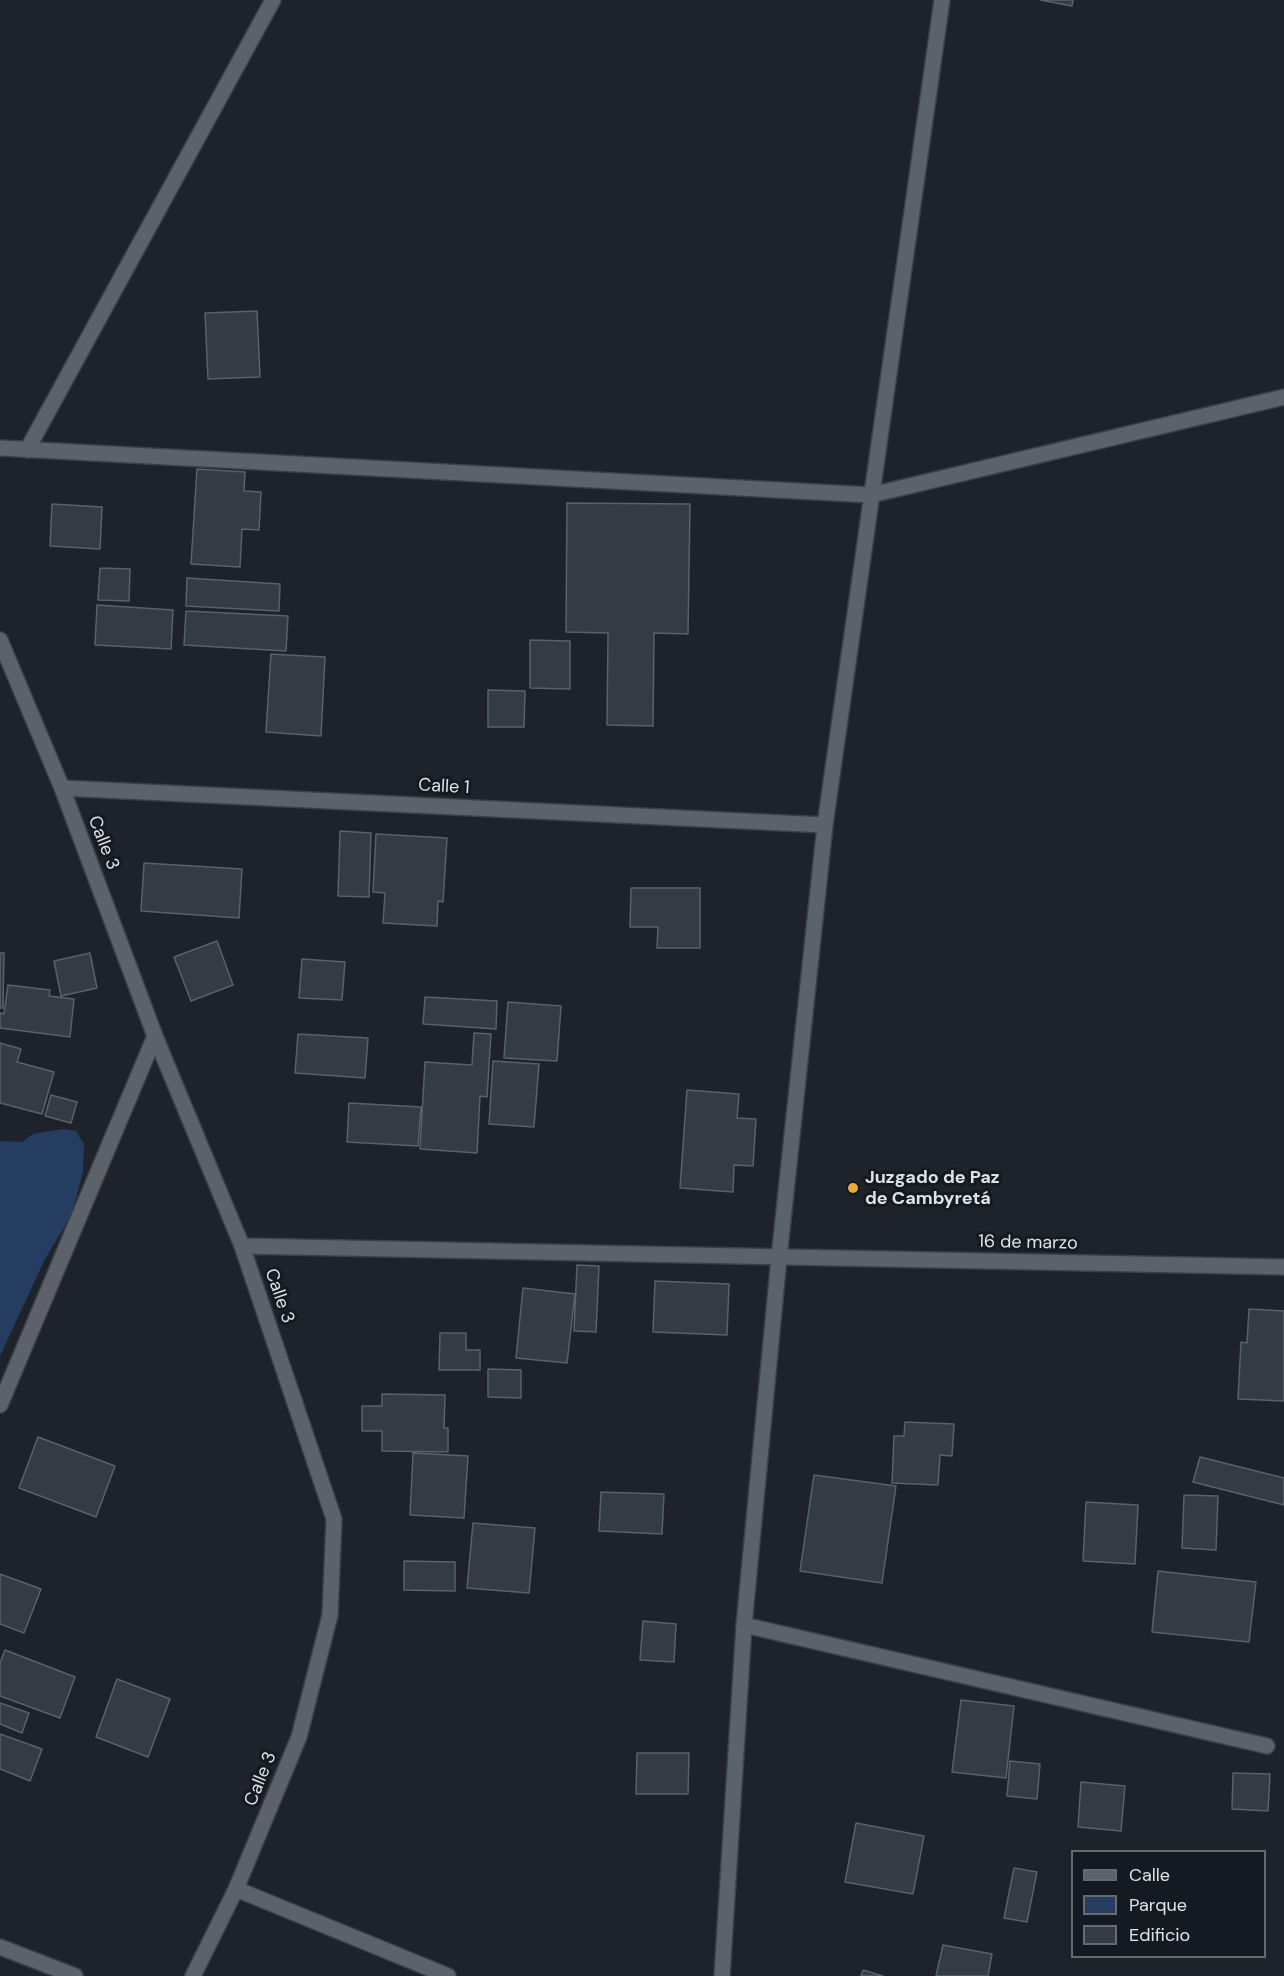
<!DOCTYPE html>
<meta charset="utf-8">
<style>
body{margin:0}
#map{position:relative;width:1284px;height:1976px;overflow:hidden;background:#1e232b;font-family:"DM Sans",sans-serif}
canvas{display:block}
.legend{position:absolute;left:1071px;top:1850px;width:195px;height:108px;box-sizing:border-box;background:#141a22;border:2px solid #656a71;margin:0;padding:8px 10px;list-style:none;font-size:18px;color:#dee2e8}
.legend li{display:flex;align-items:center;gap:12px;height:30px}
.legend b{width:30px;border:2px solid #656a71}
</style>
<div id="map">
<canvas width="1284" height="1976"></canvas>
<ul class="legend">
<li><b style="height:8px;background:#5b626b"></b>Calle</li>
<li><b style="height:16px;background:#253d60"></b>Parque</li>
<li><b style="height:16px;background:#353b44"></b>Edificio</li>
</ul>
</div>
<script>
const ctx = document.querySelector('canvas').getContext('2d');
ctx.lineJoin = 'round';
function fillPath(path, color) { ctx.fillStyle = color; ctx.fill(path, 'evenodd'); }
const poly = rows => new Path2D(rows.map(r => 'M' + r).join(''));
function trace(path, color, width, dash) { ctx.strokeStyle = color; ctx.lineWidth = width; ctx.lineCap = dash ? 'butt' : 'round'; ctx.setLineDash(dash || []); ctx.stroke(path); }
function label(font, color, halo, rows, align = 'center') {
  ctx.font = font + ' "DM Sans",sans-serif'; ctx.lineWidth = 6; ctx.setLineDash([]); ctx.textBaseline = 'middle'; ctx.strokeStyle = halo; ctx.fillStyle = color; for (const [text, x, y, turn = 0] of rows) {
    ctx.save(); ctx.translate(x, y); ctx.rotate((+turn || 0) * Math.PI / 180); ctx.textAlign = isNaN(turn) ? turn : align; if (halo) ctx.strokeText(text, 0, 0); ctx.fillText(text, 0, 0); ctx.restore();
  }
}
fillPath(poly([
 [63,1129,76,1131,84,1144,83,1172,72,1214,45,1259,0,1356,0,1141,22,1142,33,1134]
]), '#253d60');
const building = poly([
 [1040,0,1073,0,1072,6,1040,0],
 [257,311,260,377,208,379,205,313,257,311],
 [197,469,245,472,244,491,261,492,259,530,242,529,240,567,191,564,197,469],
 [567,503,690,504,688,634,654,633,653,726,607,725,608,633,566,632,567,503],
 [52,504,102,507,100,549,50,546,52,504],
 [100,568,130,569,129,601,98,600,100,568],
 [187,578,280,584,279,611,186,606,187,578],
 [97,605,173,610,171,649,95,645,97,605],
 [186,611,288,616,286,651,184,645,186,611],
 [530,640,570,641,570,689,530,688,530,640],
 [271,654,325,657,321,736,266,732,271,654],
 [488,690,525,691,524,727,488,727,488,690],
 [340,831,371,833,369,897,338,896,340,831],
 [376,834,447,838,443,902,438,901,437,926,383,923,385,893,373,892,376,834],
 [144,863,242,869,239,918,141,911,144,863],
 [631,888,700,888,700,948,657,948,658,927,630,927,631,888],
 [217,941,233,985,191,1001,174,957,217,941],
 [0,953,4,953,3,1008,0,1008,0,953],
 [90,953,97,988,61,996,54,961,90,953],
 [302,959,345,962,342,1000,299,998,302,959],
 [8,985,50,990,49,996,74,999,70,1037,0,1028,0,1013,4,1014,8,985],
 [425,997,497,1001,496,1029,423,1024,425,997],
 [508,1002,561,1006,557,1061,504,1058,508,1002],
 [474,1033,491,1034,487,1097,480,1096,477,1153,420,1149,425,1062,472,1065,474,1033],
 [298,1034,368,1038,365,1078,295,1073,298,1034],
 [0,1043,21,1049,17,1062,54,1072,42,1114,0,1103,0,1043],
 [493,1061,539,1064,534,1127,489,1124,493,1061],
 [687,1090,739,1094,737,1118,756,1119,753,1166,734,1165,733,1192,680,1188,687,1090],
 [51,1095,77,1102,71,1123,45,1116,51,1095],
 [349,1103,421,1107,418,1146,347,1142,349,1103],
 [577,1265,599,1266,596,1332,574,1331,577,1265],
 [655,1281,729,1284,727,1335,653,1332,655,1281],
 [523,1288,575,1294,567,1363,516,1358,523,1288],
 [1249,1309,1284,1311,1284,1401,1238,1399,1241,1342,1247,1343,1249,1309],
 [440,1333,466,1333,466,1350,480,1350,480,1370,439,1370,440,1333],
 [488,1369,521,1370,521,1398,488,1397,488,1369],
 [382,1394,445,1395,444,1428,448,1428,448,1452,382,1451,382,1431,362,1431,362,1406,382,1406,382,1394],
 [905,1422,954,1424,952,1456,940,1455,938,1485,892,1483,894,1436,904,1436,905,1422],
 [38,1437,115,1466,96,1517,19,1488,38,1437],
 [413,1453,468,1456,464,1518,410,1515,413,1453],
 [1200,1457,1284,1478,1284,1505,1193,1482,1200,1457],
 [814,1475,896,1486,882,1583,800,1571,814,1475],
 [601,1492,664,1494,662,1534,599,1531,601,1492],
 [1184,1495,1218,1496,1216,1550,1182,1548,1184,1495],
 [1086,1502,1138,1505,1135,1564,1083,1561,1086,1502],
 [473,1523,535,1528,529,1593,467,1588,473,1523],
 [404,1561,455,1562,455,1591,404,1590,404,1561],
 [1158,1571,1256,1582,1249,1642,1152,1632,1158,1571],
 [0,1574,41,1589,24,1633,0,1624,0,1574],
 [643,1621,676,1624,674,1662,640,1660,643,1621],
 [5,1650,75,1677,60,1718,0,1696,0,1663,5,1650],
 [117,1679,170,1699,148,1757,96,1737,117,1679],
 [961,1700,1014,1706,1006,1778,952,1772,961,1700],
 [0,1703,29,1713,22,1733,0,1724,0,1703],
 [0,1734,42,1749,30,1781,0,1769,0,1734],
 [637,1753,689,1753,688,1794,636,1794,637,1753],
 [1010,1761,1040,1764,1037,1799,1007,1796,1010,1761],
 [1233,1773,1270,1774,1268,1811,1232,1809,1233,1773],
 [1081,1782,1125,1786,1121,1831,1078,1827,1081,1782],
 [856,1823,924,1836,913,1894,845,1882,856,1823],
 [1014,1868,1037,1872,1027,1922,1004,1918,1014,1868],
 [943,1945,992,1954,988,1976,936,1976,943,1945],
 [863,1970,883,1976,861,1976,863,1970]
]);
fillPath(building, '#353b44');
trace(building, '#5a616a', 1.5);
const service = poly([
 [744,1625,1267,1746]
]);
const minor = poly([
 [0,448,871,495,1284,397],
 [27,450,273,0],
 [0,640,62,788,155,1036,242,1246,334,1519,330,1615,299,1737,236,1889,193,1976],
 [62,788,825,825],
 [242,1246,1284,1267],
 [0,1405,155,1036],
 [236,1889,448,1976],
 [0,1947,75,1976],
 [722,1976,744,1625,779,1258,825,825,942,0]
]);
trace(service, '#3b3f47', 18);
trace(minor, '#3b3f47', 18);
trace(service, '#5b626b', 15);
trace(minor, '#5b626b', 15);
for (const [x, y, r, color] of [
 [853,1188,6,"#eaaa39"]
]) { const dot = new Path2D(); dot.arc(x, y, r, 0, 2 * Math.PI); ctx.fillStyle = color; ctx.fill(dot); trace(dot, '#141a22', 2); }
label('18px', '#dee2e8', '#141a22', [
 ["Calle 1",444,787,3],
 ["Calle 3",103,843,69],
 ["16 de marzo",1028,1243,1],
 ["Calle 3",279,1296,71],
 ["Calle 3",261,1779,-68]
]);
label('bold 18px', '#dee2e8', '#141a22', [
 ["Juzgado de Paz",865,1178],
 ["de Cambyretá",865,1199]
], 'left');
</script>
